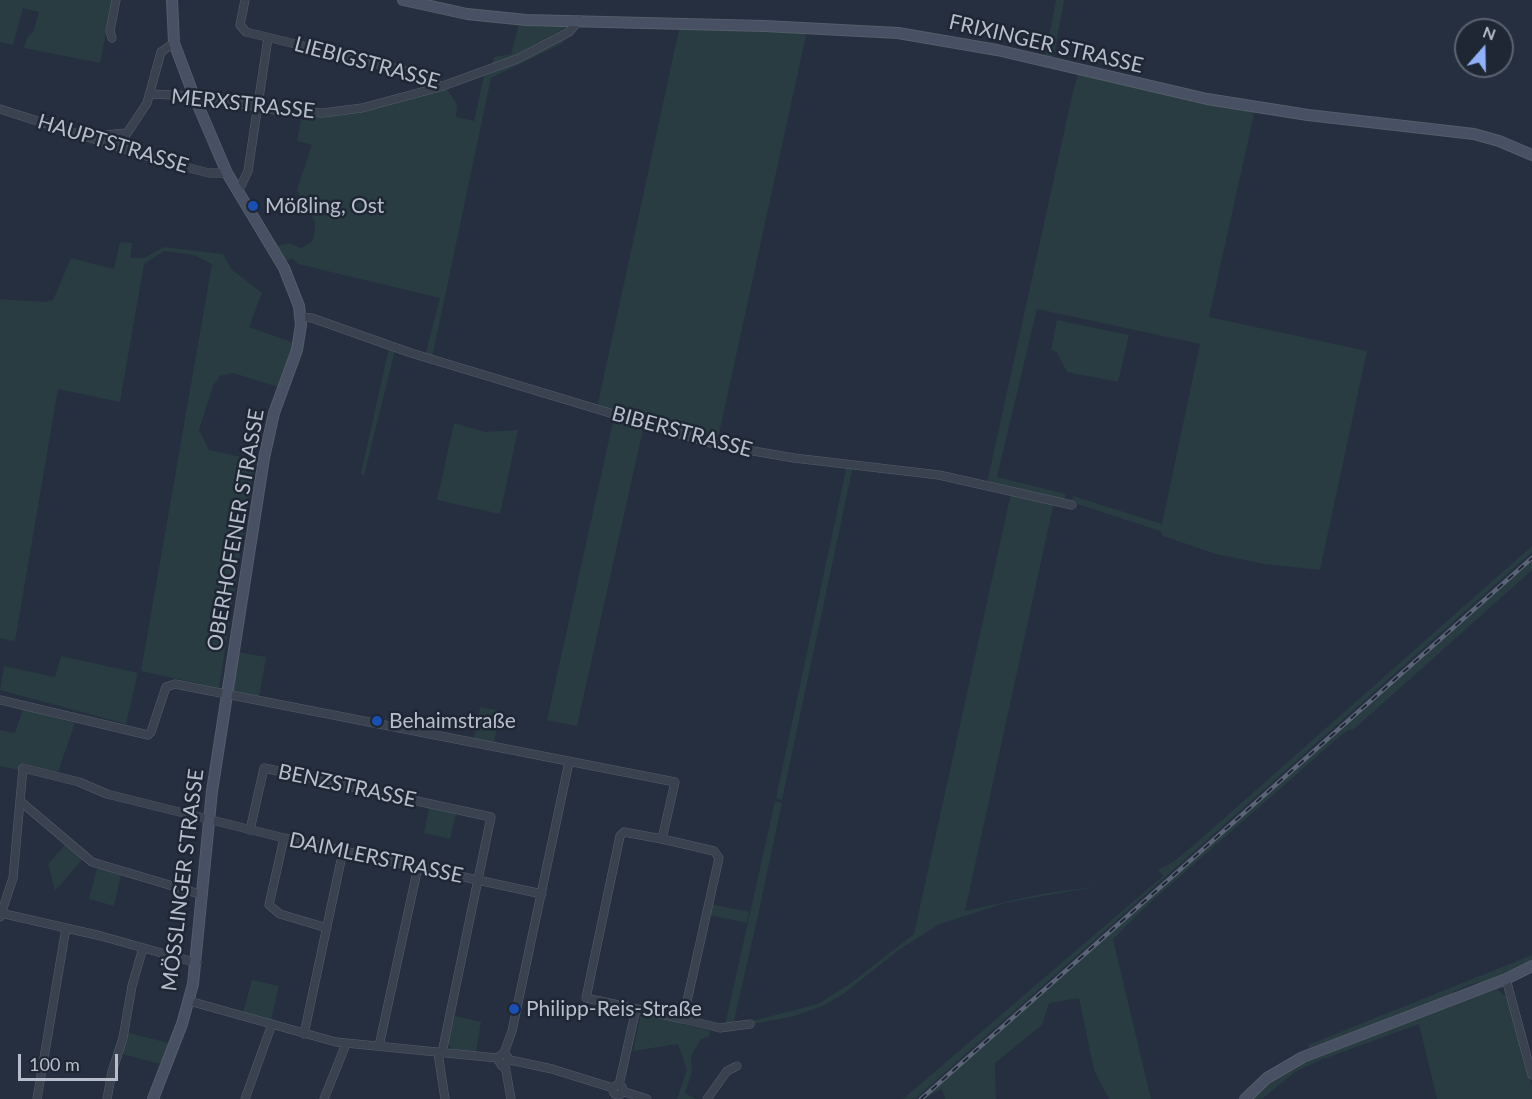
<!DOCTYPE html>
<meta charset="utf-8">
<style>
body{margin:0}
#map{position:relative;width:1532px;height:1099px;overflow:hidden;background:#262f40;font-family:Lato,sans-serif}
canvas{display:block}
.north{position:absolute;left:1454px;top:18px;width:60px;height:60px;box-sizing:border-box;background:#1f2735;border:2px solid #5c6371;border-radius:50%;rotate:20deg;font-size:16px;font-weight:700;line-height:24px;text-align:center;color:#b7bdca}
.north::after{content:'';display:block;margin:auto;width:21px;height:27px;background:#90b0f7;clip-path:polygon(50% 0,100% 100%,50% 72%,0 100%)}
.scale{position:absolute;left:18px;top:1054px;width:100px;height:27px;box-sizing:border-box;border:3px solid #b7bdca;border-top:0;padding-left:8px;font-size:18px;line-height:21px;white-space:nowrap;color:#b7bdca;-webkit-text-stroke:4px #1f2735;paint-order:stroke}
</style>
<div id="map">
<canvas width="1532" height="1099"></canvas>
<div class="north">N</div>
<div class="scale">100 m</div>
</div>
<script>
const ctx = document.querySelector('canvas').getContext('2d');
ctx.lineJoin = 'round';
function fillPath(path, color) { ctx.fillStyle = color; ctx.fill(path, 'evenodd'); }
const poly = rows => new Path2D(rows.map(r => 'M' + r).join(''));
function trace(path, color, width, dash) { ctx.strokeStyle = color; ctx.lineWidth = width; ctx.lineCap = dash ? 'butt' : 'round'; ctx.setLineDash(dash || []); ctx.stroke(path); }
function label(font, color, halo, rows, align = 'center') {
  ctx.font = font + ' Lato,sans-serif'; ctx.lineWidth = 5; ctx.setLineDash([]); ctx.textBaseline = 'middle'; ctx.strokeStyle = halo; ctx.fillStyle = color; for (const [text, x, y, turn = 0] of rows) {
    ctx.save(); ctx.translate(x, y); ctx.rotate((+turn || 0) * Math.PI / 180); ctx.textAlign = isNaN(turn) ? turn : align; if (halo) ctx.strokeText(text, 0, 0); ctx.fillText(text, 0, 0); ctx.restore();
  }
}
fillPath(poly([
 [0,0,113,0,100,63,24,48,27,38,34,30,39,12,23,8,13,45,0,42],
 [1056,0,1064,0,1053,60,1045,58],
 [519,24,569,26,491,68,494,57,511,54],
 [680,25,807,31,717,443,597,408],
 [570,35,561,44,491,78,432,358,425,356,440,298,298,264,293,259,285,260,277,246,289,243,301,248,312,242,314,236,315,222,297,190,312,145,297,141,302,116,340,115,446,88,457,104,456,117,474,121,484,76],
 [1079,73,1255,110,1209,317,1367,351,1320,570,1264,564,1216,554,1163,536,1160,531,1072,502,1073,496,1162,524,1200,344,1037,309,997,477,1066,494,1064,499,987,483,1074,87],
 [120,242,132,243,130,258,144,258,164,247,223,254,231,269,262,293,249,327,294,343,278,387,233,373,220,376,213,386,199,430,209,450,255,460,219,688,141,671,212,264,194,255,164,251,144,264,120,402,58,389,15,641,0,638,0,299,44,302,53,300,71,258,114,269],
 [1057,320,1129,335,1118,382,1067,372,1057,352,1051,350],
 [389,348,395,350,364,476,361,473],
 [614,417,644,425,577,726,547,720],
 [454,423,485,432,518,430,500,514,437,500],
 [847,465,853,466,782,800,776,798],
 [1011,493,1054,502,965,911,1041,894,1099,886,1005,903,940,924,900,949,842,995,822,1006,795,1016,753,1024,752,1021,818,1004,851,983,914,934],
 [1532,546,1532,552,915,1099,903,1099,1163,876,1158,870,1173,862,1195,844],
 [1532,561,1532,570,1353,730,1348,730,1338,738,1153,900,1113,939,1151,1099,1109,1099,1094,1070,1079,998,1049,1003,1042,1025,995,1063,996,1099,945,1099,942,1089,924,1099],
 [238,652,266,657,259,698,232,692],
 [61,656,138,673,126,724,0,690,4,666,55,677],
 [480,707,500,711,494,743,474,739],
 [23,709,75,723,58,772,22,763,19,770,0,766,0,730,15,733],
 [775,801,782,803,757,920,733,1025,725,1025],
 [429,808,456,814,450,839,424,833],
 [66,844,82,860,55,891,48,864],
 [97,868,121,875,114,906,89,899],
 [711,904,749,912,747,923,709,915],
 [1532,955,1532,961,1491,980,1469,985,1453,992,1449,997,1309,1048,1308,1045],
 [252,980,279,986,271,1020,243,1013],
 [1497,989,1511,1001,1532,1087,1532,1099,1437,1099,1419,1024,1318,1061,1295,1072,1262,1099,1253,1099,1277,1077,1316,1056],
 [641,1013,710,1031,709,1037,701,1039,691,1056,692,1071,685,1093,696,1099,677,1099,687,1070,678,1044,633,1051],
 [455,1016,481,1022,476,1052,452,1049,448,1043],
 [128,1033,169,1043,160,1064,122,1054]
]), '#283c41');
const street = poly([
 [245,0,240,25,246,32,427,76,440,87,517,59,569,32,579,20],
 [112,38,110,31,116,0],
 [151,94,194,96,275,110,323,113,362,108,440,87],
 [0,109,162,161,209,173,227,173],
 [92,136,126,133],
 [118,147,147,103,161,52,174,43],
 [238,192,248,171,268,38],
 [301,317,312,318,411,353,713,444,794,458,939,475,1072,505],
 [0,700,148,735,151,732,166,687,175,684,675,782,662,839,624,832,620,836,586,998,683,1019,719,858,714,851,662,839],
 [20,801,92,862,203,895],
 [250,830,264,768,491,817,442,1053],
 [284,838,269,905,280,914,327,928],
 [0,913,101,936,197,963],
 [0,917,13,878,23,768,79,782,107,794,284,838,542,894],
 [1506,979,1532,1075],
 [189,1001,336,1042,497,1058,504,1053,510,1060,502,1066,497,1058],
 [683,1019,720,1028,750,1024],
 [304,1034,343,851],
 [379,1046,418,867],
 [438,1053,445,1099],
 [504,1053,512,1031,569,762],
 [510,1060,552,1069,613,1088],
 [505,1065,511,1099],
 '613 1090a5 5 0 1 1 10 0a5 5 0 1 1-10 0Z',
 [619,1085,636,1009],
 [622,1091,647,1099],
 [37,1099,66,928],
 [107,1099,112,1072,123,1038,132,986,143,948],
 [245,1099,272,1024],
 [324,1099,346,1044],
 [707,1099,727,1071,737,1066]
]);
const secondary = poly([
 [403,0,467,14,526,20,765,26,898,33,997,50,1207,99,1308,115,1474,134,1499,141,1532,155],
 [153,1099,182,1024,193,984,212,791,264,458,274,413,297,350,301,325,299,306,284,268,227,173,194,96,174,43,172,0],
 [1245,1099,1267,1078,1303,1057,1506,979,1532,966]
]);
trace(street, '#555d6a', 9);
trace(secondary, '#555d6a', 12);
trace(street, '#3a4250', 8);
trace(secondary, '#485063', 10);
const rail = poly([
 [921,1099,1532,558]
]);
trace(rail, '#5c6577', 4.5);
trace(rail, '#1f2735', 2, [7]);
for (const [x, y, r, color] of [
 [253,206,6,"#1a4fb4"],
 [377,721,6,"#1a4fb4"],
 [514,1009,6,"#1a4fb4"]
]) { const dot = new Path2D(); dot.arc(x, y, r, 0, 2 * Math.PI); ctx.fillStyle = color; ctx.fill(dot); trace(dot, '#1f2735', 2); }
label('21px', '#b7bdca', '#1f2735', [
 ["FRIXINGER STRASSE",1046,44,13],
 ["LIEBIGSTRASSE",367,63,15],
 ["MERXSTRASSE",243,104,6],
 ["HAUPTSTRASSE",113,144,17],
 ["BIBERSTRASSE",682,432,15],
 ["OBERHOFENER STRASSE",236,530,-80],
 ["BENZSTRASSE",347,786,12],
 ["DAIMLERSTRASSE",376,858,12],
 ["MÖSSLINGER STRASSE",183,880,-83]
]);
label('21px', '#b7bdca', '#1f2735', [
 ["Mößling, Ost",265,206],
 ["Behaimstraße",389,721],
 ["Philipp-Reis-Straße",526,1009]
], 'left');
</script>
